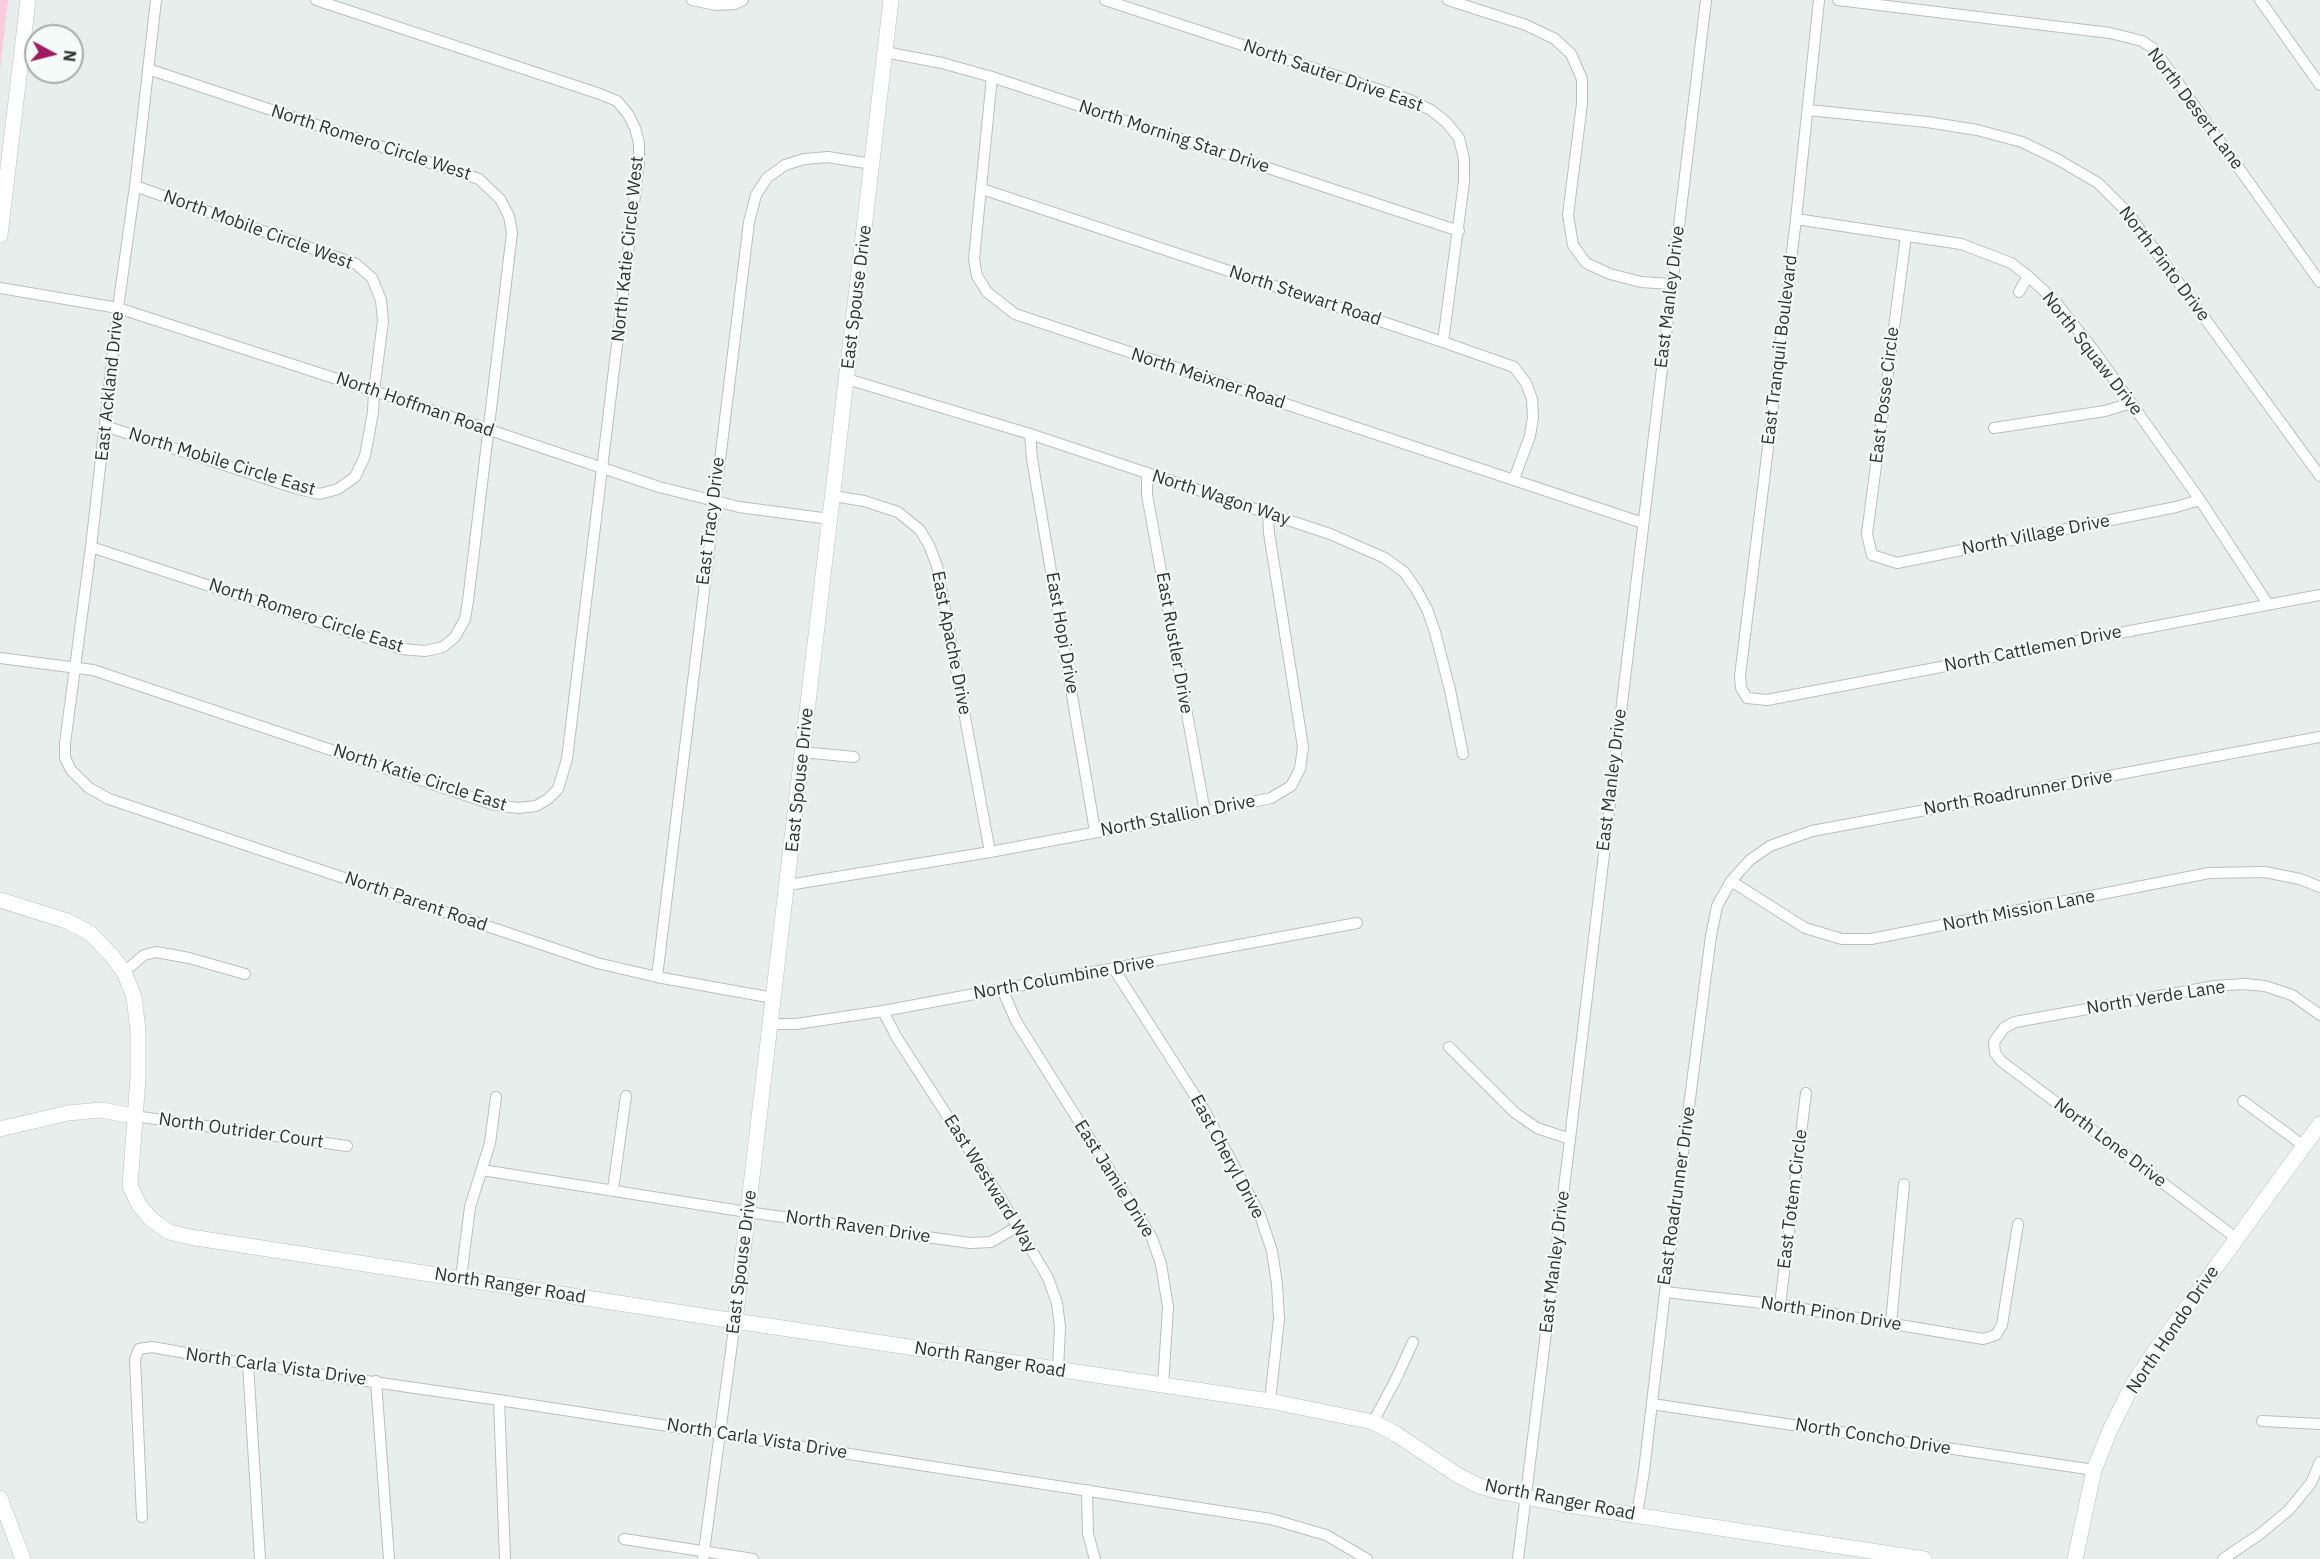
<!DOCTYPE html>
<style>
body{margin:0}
#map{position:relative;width:2320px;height:1559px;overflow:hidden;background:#e8eeec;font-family:"IBM Plex Sans",sans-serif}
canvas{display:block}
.north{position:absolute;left:24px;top:24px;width:60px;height:60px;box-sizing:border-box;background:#f5fbf9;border:2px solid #a7aba9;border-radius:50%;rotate:97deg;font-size:16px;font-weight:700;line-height:24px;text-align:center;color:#313332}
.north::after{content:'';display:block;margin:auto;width:21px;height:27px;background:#a21963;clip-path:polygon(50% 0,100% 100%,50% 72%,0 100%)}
</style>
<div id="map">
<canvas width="2320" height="1559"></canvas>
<div class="north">N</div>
</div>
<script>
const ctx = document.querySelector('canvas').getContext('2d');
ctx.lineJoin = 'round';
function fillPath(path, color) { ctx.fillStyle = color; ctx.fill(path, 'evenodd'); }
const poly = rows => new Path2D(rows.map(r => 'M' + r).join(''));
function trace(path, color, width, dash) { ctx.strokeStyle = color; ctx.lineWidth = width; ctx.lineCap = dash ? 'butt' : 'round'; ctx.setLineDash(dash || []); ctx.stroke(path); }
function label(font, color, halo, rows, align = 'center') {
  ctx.font = font + ' "IBM Plex Sans",sans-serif'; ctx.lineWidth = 4.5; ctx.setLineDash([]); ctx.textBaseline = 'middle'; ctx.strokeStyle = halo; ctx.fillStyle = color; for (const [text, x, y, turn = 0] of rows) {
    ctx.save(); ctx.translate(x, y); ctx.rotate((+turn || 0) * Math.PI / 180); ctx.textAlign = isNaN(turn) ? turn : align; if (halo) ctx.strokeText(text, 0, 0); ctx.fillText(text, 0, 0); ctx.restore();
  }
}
fillPath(poly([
 [0,0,8,0,0,71]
]), '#f8ccdc');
const street = poly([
 [156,0,135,186,118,308,91,547,65,743,65,758,71,770,89,788,109,799,597,963,657,977,773,998],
 [692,0,716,5,735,4,743,0],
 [1105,0,1410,100,1431,110,1446,122,1459,138,1464,159,1464,182,1443,342],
 [1448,0,1526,25,1555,39,1571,54,1582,79,1582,104,1568,215,1573,245,1586,263,1610,274,1641,282,1672,284],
 [1819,0,1796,219,1740,676,1741,688,1747,698,1767,700,2320,595],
 [1838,0,2110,33,2142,41,2154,49,2320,282],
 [2260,0,2320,85],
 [885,52,942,63,992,77,1459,231],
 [992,77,974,259,977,276,987,292,1015,314,1643,523],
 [1808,110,1927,122,1977,130,2022,142,2057,159,2098,183,2127,212,2320,476],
 [982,189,1443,342,1514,367,1526,383,1532,399,1533,417,1530,436,1514,479],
 [1796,219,1961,244,2011,263,2028,276,2055,301,2092,348,2200,500,2268,604],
 [1906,236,1867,534,1872,555,1897,563,2176,507,2200,500],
 [0,288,118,308,374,391,659,487,739,507,830,519],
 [2019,292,2028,276],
 [847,379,1030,434,1330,534,1385,558,1404,572,1416,589,1427,609,1435,632,1450,690,1463,754],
 [105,426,298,489,320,494,338,489,355,477,365,456,373,412,374,391,383,321,381,300,372,278,356,264,135,186],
 [1994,428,2105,411,2131,403],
 [1030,434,1032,459,1095,831],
 [1147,473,1147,495,1205,812],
 [834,496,864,501,898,512,920,530,929,545,937,566,990,852],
 [91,547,402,649,425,651,443,647,455,637,465,619,468,601,512,233,509,216,500,199,479,179,148,69],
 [0,658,93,670,495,805,518,808,536,806,548,799,558,789,567,759,639,162,639,143,635,128,628,114,617,101,600,94,316,0],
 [802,752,854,757],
 [1731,881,1805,928,1842,939,1871,939,2209,873,2265,872,2300,879,2320,887],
 [788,885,990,852,1205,812,1271,798,1291,786,1300,769,1303,747,1269,533,1268,513],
 [1114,969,1206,1113,1260,1215,1272,1251,1277,1284,1279,1319,1270,1401],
 [124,972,144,955,156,952,189,958,245,974],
 [657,977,749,222,756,195,767,178,785,165,804,159,828,157,872,164],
 [1002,989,1016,1021,1152,1238,1161,1264,1168,1307,1163,1386],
 [883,1011,897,1038,1003,1202,1048,1278,1057,1303,1060,1327,1058,1370],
 [770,1024,796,1024,883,1011,1357,923],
 [1449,1047,1514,1112,1537,1128,1570,1139],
 [2243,1101,2304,1146],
 [134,1116,347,1146],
 [482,1170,747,1212,970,1243,991,1242,1017,1227],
 [613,1189,626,1096],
 [2236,1238,2001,1061,1995,1053,1994,1042,2004,1028,2015,1022,2215,986,2244,984,2265,986,2292,995,2320,1015],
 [461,1278,470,1207,490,1143,496,1097],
 [1665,1292,1780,1305,1983,1339,1996,1335,2002,1325,2018,1224],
 [1780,1305,1806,1093],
 [1891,1323,1904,1184],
 [248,1364,260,1559],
 [376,1381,389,1559],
 [499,1400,505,1559],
 [1652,1404,2094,1470],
 [2262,1421,2320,1424],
 [1373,1422,1396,1379,1413,1342],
 [1087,1490,1088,1534,1095,1559],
 [1637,1515,1644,1471,1665,1292,1711,936,1717,906,1731,881,1750,860,1770,846,1812,831,2320,737],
 [142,1517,135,1359,139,1349,152,1347,248,1364,499,1400,1271,1519,1326,1535,1367,1559],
 [624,1539,753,1559],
 [703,1559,735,1321],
 [1518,1559,1570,1139,1706,0],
 [2223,1559,2260,1534,2289,1510,2311,1483,2320,1462]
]);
const secondary = poly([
 [0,235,28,0],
 [0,900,67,921,90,933,112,956,124,972,134,997,138,1030,138,1078,130,1186,139,1205,152,1220,169,1232,190,1237,735,1321,1270,1401,1373,1422,1396,1434,1459,1476,1479,1486,1497,1491,1561,1504,1924,1559],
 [0,1129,68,1113,101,1110,134,1116],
 [735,1321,891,0],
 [0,1498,23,1559],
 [2075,1559,2094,1470,2110,1430,2133,1384,2155,1351,2320,1124]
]);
trace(street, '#babfbd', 12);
trace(secondary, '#babfbd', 16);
trace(street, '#fff', 10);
trace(secondary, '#fff', 15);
label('18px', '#313332', '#f5fbf9', [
 ["North Sauter Drive East",1333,76,19],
 ["North Desert Lane",2195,109,53],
 ["North Morning Star Drive",1174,137,18],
 ["North Romero Circle West",371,143,18],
 ["North Mobile Circle West",258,230,20],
 ["North Katie Circle West",628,249,-84],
 ["North Pinto Drive",2164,264,53],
 ["North Stewart Road",1305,296,18],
 ["East Spouse Drive",857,297,-83],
 ["East Manley Drive",1670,297,-83],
 ["East Tranquil Boulevard",1780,350,-83],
 ["North Squaw Drive",2092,354,52],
 ["North Meixner Road",1208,379,18],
 ["East Ackland Drive",110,386,-84],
 ["East Posse Circle",1885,395,-83],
 ["North Hoffman Road",415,405,19],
 ["North Mobile Circle East",222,462,17],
 ["North Wagon Way",1221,498,18],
 ["East Tracy Drive",711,521,-83],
 ["North Village Drive",2036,535,-11],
 ["North Romero Circle East",306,616,18],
 ["East Hopi Drive",1062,633,80],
 ["East Apache Drive",951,643,79],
 ["East Rustler Drive",1174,643,80],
 ["North Cattlemen Drive",2033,649,-11],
 ["North Katie Circle East",420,778,18],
 ["East Spouse Drive",800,780,-84],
 ["East Manley Drive",1612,780,-83],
 ["North Roadrunner Drive",2018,793,-10],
 ["North Stallion Drive",1178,816,-11],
 ["North Parent Road",416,902,19],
 ["North Mission Lane",2019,911,-11],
 ["North Columbine Drive",1064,978,-10],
 ["North Verde Lane",2156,998,-9],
 ["North Outrider Court",241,1131,8],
 ["North Lone Drive",2110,1143,37],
 ["East Cheryl Drive",1227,1157,62],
 ["East Jamie Drive",1114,1179,58],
 ["East Westward Way",990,1184,58],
 ["East Roadrunner Drive",1677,1196,-82],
 ["East Totem Circle",1793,1199,-83],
 ["North Raven Drive",858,1227,8],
 ["East Spouse Drive",742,1262,-83],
 ["East Manley Drive",1555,1262,-83],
 ["North Ranger Road",510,1286,9],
 ["North Pinon Drive",1831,1314,9],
 ["North Hondo Drive",2173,1330,-56],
 ["North Ranger Road",990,1360,9],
 ["North Carla Vista Drive",276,1367,8],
 ["North Concho Drive",1873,1437,9],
 ["North Carla Vista Drive",757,1439,9],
 ["North Ranger Road",1560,1500,11]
]);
</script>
